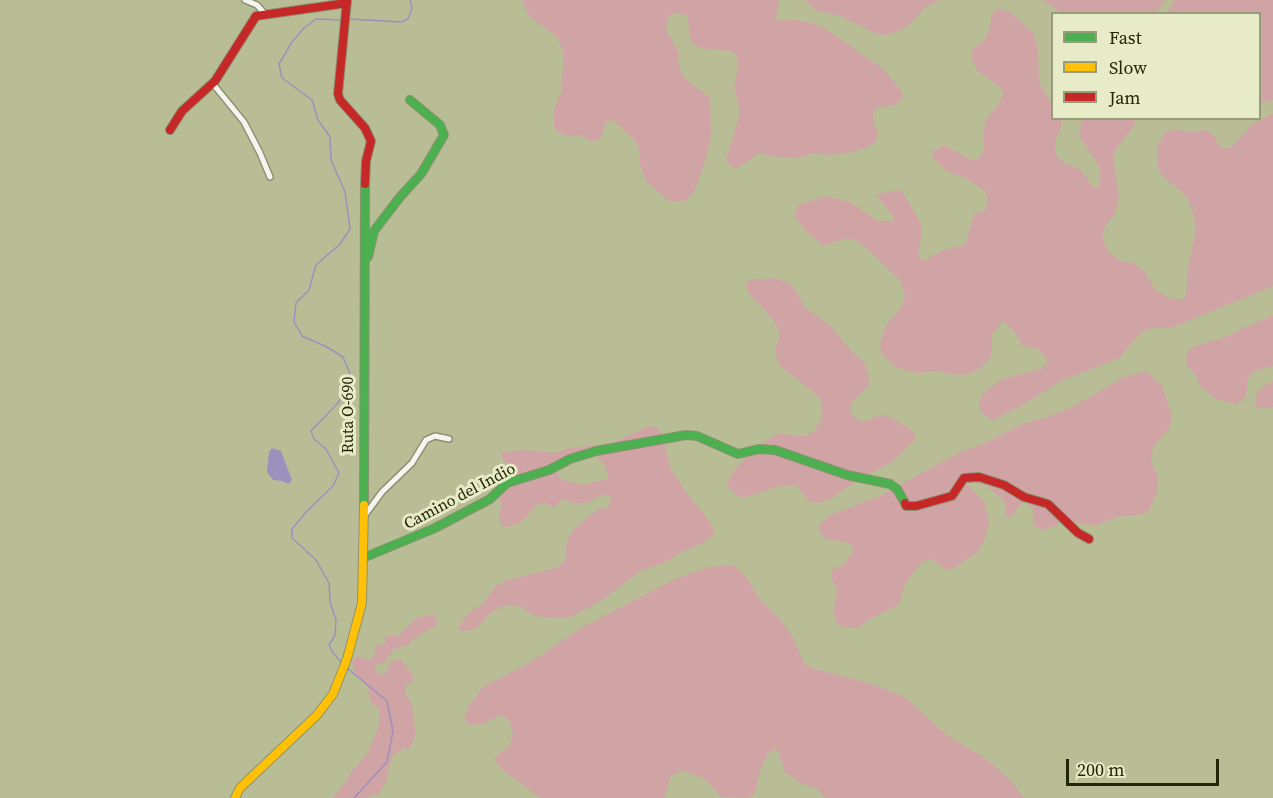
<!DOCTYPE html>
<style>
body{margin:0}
#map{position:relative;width:1273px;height:798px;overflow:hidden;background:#b9bd96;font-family:"Source Serif 4",serif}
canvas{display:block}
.legend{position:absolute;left:1051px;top:12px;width:210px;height:108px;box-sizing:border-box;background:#e7ebc7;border:2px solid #999c7a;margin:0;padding:8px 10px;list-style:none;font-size:18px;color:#232507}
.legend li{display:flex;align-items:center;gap:12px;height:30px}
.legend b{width:30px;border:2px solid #999c7a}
.scale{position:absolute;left:1066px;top:759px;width:153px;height:27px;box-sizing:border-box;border:3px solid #232507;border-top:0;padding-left:8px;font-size:18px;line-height:21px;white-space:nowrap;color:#232507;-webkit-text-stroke:4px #e7ebc7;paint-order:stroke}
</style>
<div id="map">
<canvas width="1273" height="798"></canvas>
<ul class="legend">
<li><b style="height:8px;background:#4caf50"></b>Fast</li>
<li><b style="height:8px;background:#ffc107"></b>Slow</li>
<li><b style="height:8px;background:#c62828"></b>Jam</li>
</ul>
<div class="scale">200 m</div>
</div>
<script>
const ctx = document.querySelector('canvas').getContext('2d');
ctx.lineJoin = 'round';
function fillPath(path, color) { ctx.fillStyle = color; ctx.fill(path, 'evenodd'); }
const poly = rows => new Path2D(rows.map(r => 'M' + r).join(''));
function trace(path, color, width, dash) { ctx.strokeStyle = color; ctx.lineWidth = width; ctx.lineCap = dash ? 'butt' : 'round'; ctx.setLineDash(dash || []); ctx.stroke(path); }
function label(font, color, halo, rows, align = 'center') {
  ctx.font = font + ' "Source Serif 4",serif'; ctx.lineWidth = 6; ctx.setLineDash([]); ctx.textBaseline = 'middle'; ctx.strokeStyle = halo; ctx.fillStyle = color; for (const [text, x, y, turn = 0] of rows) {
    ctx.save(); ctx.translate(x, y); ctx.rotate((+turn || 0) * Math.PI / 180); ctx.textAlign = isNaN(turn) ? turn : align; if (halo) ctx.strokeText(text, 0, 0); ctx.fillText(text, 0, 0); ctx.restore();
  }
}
fillPath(poly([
 [522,0,778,0,779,4,777,9,776,20,785,19,809,22,826,29,882,68,901,90,904,97,895,105,876,108,873,112,873,122,877,129,878,139,874,143,865,148,848,153,828,155,814,153,799,158,776,157,760,153,737,168,733,168,726,160,740,113,734,86,738,70,737,56,731,51,704,49,696,46,690,39,688,18,683,14,673,13,668,19,666,30,679,53,678,60,682,76,710,98,711,136,707,155,694,192,684,201,670,202,646,181,640,165,639,149,634,139,612,120,606,121,601,137,596,142,591,141,580,135,566,136,557,131,554,126,553,111,561,93,564,53,557,37,529,16],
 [805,0,941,0,925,7,912,22,903,29,887,35,877,34,841,16,817,11],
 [1043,0,1165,0,1156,13,1064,14],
 [1175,0,1273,0,1273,100,1260,103,1260,14,1166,13],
 [997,8,1010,12,1033,33,1038,48,1039,82,1052,104,1052,118,1061,119,1061,127,1055,141,1055,154,1062,162,1081,170,1092,186,1097,188,1100,184,1100,167,1080,137,1081,119,1136,119,1133,128,1117,147,1113,156,1119,197,1115,214,1105,226,1102,240,1110,253,1123,262,1134,263,1145,272,1155,290,1172,299,1183,299,1186,295,1188,268,1196,230,1193,212,1187,197,1165,178,1158,169,1157,148,1164,134,1172,129,1191,132,1206,130,1213,135,1221,148,1231,148,1252,125,1273,113,1273,286,1171,328,1156,327,1141,332,1119,358,1061,381,1021,406,993,420,984,415,980,409,979,404,982,395,1000,380,1041,369,1048,362,1042,353,1038,349,1022,345,1014,331,1003,321,992,334,992,352,988,361,980,368,971,373,960,375,934,371,917,373,895,367,881,353,880,343,885,327,902,306,905,296,900,280,867,248,857,241,846,238,823,246,805,230,794,215,798,205,826,196,850,202,878,221,894,221,894,217,876,195,896,190,901,191,907,199,921,224,922,232,918,252,921,260,925,260,944,250,964,245,967,240,974,213,983,212,986,207,988,201,985,191,967,179,947,171,932,157,933,152,942,146,946,146,970,159,976,160,983,153,985,121,999,104,1003,94,1001,88,978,71,972,60,972,55,973,49,985,39,990,28,991,17],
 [775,278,789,283,796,290,804,307,830,325,853,353,864,363,868,371,869,385,852,402,850,410,853,416,862,422,881,415,890,417,909,428,916,435,915,439,895,460,856,481,832,498,820,503,809,502,797,485,783,485,743,498,736,495,728,487,728,482,733,472,745,458,766,441,778,434,807,436,816,429,822,417,822,404,818,396,778,364,775,349,779,338,779,331,771,317,751,296,746,286,746,283,751,280],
 [1273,315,1273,366,1252,372,1248,379,1246,397,1242,401,1235,404,1214,398,1200,386,1196,376,1188,367,1186,362,1188,351,1196,346,1222,338],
 [1144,371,1149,373,1162,386,1172,414,1170,428,1153,447,1152,453,1151,462,1158,476,1158,490,1149,510,1146,514,1116,517,1096,526,1067,521,1042,530,1033,525,1033,509,1026,502,1021,503,1013,515,1009,517,1005,516,1006,505,1003,500,986,485,966,483,973,491,984,501,989,523,984,541,977,553,950,570,945,569,931,559,921,563,905,584,899,603,896,607,872,618,859,627,849,628,839,625,836,622,833,612,837,591,831,576,832,570,843,565,853,551,853,546,848,543,827,539,822,535,819,530,819,525,828,516,880,496,960,452,980,445,1025,423,1044,418,1068,409,1123,378],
 [1273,381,1273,407,1263,408,1256,407,1255,394,1261,388],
 [649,426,656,427,663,434,670,467,688,495,710,522,715,534,702,543,678,554,670,560,639,572,602,600,572,616,565,618,535,616,523,608,512,605,503,606,490,613,477,628,469,631,460,630,458,628,468,613,482,605,496,586,507,580,557,568,561,565,566,558,566,547,570,534,581,523,599,509,607,507,612,500,611,497,604,494,586,503,572,503,563,498,555,508,545,503,537,504,522,522,508,527,502,526,499,518,501,503,498,492,518,480,519,474,503,460,501,452,523,450,556,453,569,448,610,444],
 [591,456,596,456,605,465,608,474,607,479,582,485,562,479,557,475,558,469,564,464],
 [725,565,734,566,747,577,759,599,777,616,786,627,793,638,804,663,815,669,872,684,905,697,949,737,985,758,1012,782,1024,798,826,798,816,788,798,782,785,772,778,751,775,749,767,754,760,770,755,793,749,798,721,797,705,779,682,770,671,776,664,798,541,798,501,769,494,759,497,755,509,747,513,734,510,721,505,717,499,716,482,724,472,725,468,724,464,716,470,704,483,687,531,662,578,630,677,578,706,568],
 [434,614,438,624,413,639,408,645,394,649,384,663,376,664,375,671,382,675,387,672,391,661,401,659,414,677,413,682,406,685,406,695,412,703,415,729,415,737,409,750,404,748,392,756,386,782,379,794,366,798,333,798,347,780,350,773,366,756,378,729,380,714,380,709,370,702,368,687,354,673,352,661,357,656,368,660,374,657,376,646,386,644,385,636,397,636,417,618]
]), '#d0a4a5');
fillPath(poly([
 [272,448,281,451,292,480,288,484,282,481,273,480,267,472,269,452]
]), '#9c91bc');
trace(poly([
 [349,19,401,22,408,19,412,8,410,0],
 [341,20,316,19,304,28,292,42,279,64,282,78,312,100,318,120,330,137,331,160,345,192,350,229,340,244,316,265,309,290,296,303,294,322,302,336,327,347,343,357,350,374,344,394,337,404,311,431,314,439,326,449,339,473,333,486,307,511,292,529,292,538,316,560,329,583,330,602,336,620,335,635,329,645,333,653,341,662],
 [347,668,387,701,393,731,387,762,354,798]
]), '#9c91bc', 1.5);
const street = poly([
 [245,0,257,5,265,14],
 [213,84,244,122,260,153,270,177],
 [365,515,382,492,412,463,426,440,435,436,449,439]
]);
const fast = poly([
 [368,257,374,231,400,197,421,174,444,135,440,125,410,100],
 [364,505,365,184],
 [363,558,435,528,490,499,507,483,549,470,570,459,596,451,686,435,697,436,738,454,759,449,775,450,847,475,890,484,897,489,905,503]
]);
const slow = poly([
 [235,798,240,788,317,715,333,694,347,659,362,603,364,505]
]);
const jam = poly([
 [347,0,338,94,340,100,365,128,371,141,366,161,365,184],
 [170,130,182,111,215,81,256,16,347,3],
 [905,503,906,506,916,506,952,496,964,478,979,477,1004,485,1024,497,1048,504,1078,533,1089,539]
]);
trace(street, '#8e9172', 8);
trace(fast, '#8e9172', 10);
trace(slow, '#8e9172', 10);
trace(jam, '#8e9172', 10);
trace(street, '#f4f5ef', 5);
trace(fast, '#4caf50', 8);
trace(slow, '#ffc107', 8);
trace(jam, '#c62828', 8);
label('16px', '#232507', '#e7ebc7', [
 ["Ruta O-690",349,415,-90],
 ["Camino del Indio",460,497,-28]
]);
</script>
